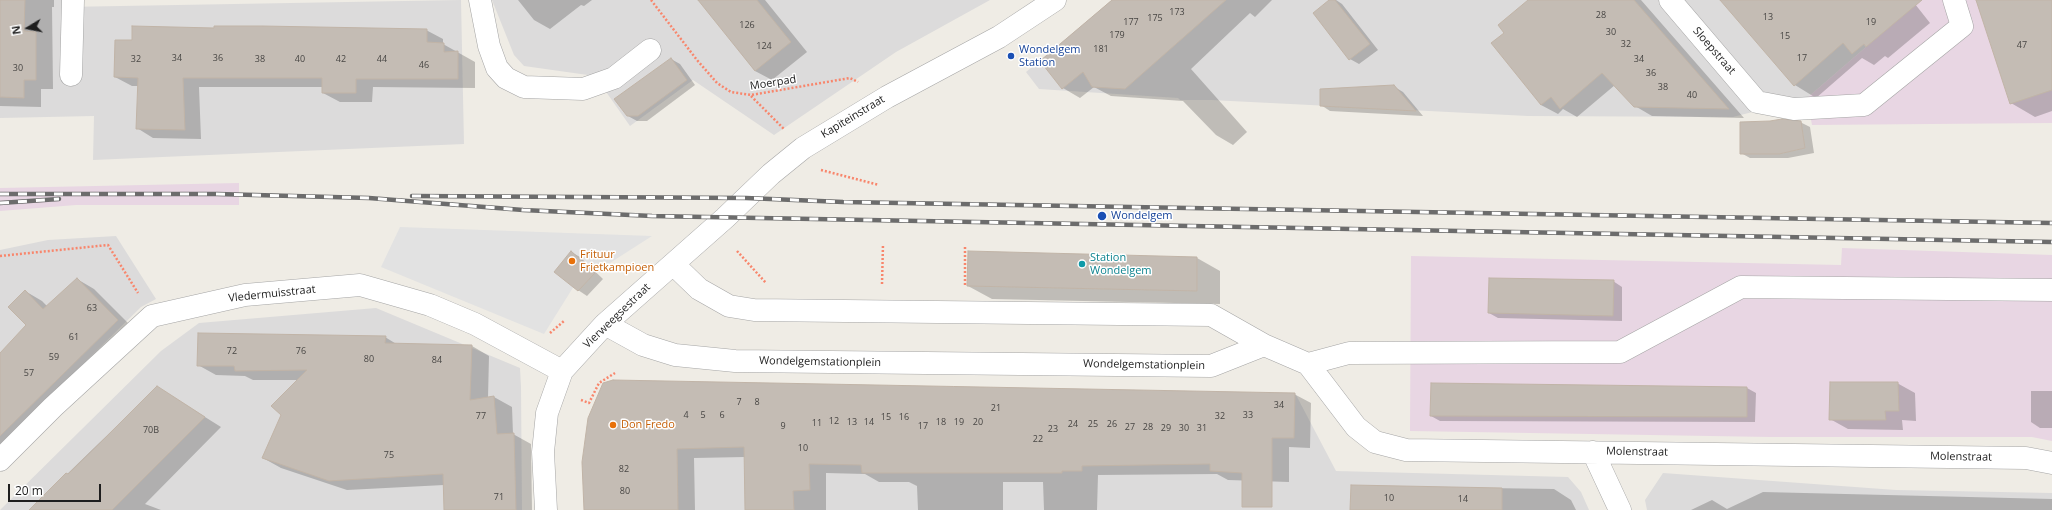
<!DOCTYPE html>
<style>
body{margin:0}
#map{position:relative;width:2052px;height:510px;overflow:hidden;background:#efece5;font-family:"Open Sans",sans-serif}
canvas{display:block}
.north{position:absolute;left:8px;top:8px;width:40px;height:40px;-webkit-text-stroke:3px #fff;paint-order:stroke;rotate:260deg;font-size:11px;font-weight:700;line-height:16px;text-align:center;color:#1e1e1e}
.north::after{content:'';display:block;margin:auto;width:14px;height:18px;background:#1e1e1e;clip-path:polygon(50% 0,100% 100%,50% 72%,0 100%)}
.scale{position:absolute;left:8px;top:484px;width:93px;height:18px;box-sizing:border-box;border:2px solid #1e1e1e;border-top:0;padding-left:5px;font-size:12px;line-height:14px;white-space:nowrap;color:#1e1e1e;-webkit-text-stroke:3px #fff;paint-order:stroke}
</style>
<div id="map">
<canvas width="2052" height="510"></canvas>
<div class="north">N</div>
<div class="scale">20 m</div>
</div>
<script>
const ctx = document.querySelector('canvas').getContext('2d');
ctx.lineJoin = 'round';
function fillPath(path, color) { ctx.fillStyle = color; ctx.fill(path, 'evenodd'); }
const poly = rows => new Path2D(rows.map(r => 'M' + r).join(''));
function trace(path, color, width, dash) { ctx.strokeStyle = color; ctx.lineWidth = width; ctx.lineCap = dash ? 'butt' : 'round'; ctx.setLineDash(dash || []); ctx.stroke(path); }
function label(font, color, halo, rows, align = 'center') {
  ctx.font = font + ' "Open Sans",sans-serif'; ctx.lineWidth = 3; ctx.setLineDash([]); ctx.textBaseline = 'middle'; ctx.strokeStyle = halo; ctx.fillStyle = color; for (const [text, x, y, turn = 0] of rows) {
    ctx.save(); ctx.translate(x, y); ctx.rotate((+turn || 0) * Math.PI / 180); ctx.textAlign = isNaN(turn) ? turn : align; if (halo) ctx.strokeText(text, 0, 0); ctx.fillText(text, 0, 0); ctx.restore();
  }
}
fillPath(poly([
 [0,0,64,0,64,7,461,0,464,144,93,160,94,116,0,118],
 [492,0,990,0,896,52,774,135,693,80,630,126,595,76,524,66,514,55],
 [1112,0,1828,0,1866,47,1807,98,1733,117,1528,116,1211,100,1180,100,1178,98,1039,89,1026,72],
 [116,236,156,299,141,307,0,446,0,250,48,240],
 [376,308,520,368,521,387,522,510,0,510,161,351,199,323],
 [613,380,1295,393,1336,471,1568,477,1581,492,1589,510,584,510,582,464,588,418,603,383],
 [1663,473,1896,490,2052,493,2052,510,1647,510,1645,500]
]), '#dcdbdb');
fillPath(poly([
 [1828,0,2052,0,2052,123,1812,125,1807,98,1866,47],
 [239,183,239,205,76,205,0,211,0,188],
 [1842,248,2052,255,2052,441,2032,437,1770,437,1410,431,1411,256,1841,265]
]), '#e8d6e3');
fillPath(poly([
 [400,227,652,236,574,286,544,334,381,267]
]), '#e2e2e2');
fillPath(poly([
 [0,0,54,0,54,7,52,7,53,89,41,89,41,107,0,106],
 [518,0,592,0,584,6,581,5,550,29,534,20],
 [700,0,765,0,807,52,772,80,755,71],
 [1112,0,1272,0,1255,17,1250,13,1191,69,1247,132,1233,145,1216,135,1183,101,1111,96,1094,87,1080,98,1063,88,1041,61],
 [1331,0,1336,0,1342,4,1378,50,1359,64,1350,59],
 [1528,0,1641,0,1744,118,1652,116,1635,106,1615,85,1577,117,1563,109,1558,114,1541,105,1506,33],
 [1721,0,1920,0,1915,4,1930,23,1888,58,1885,56,1874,65,1862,58,1816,98,1795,85],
 [1977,0,2052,0,2052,111,2035,117,2011,103],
 [426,30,443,39,443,44,475,62,475,88,373,87,372,102,340,102,323,93,323,87,199,87,201,139,153,138,137,128,139,86,132,86,115,77],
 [671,59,680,64,695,85,647,121,637,121,628,116],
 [1393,86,1403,92,1423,116,1330,111,1321,105],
 [1800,122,1810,127,1814,153,1788,158,1750,158,1741,153],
 [571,252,580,257,603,279,587,296,578,290],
 [1197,258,1220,271,1220,304,992,299,968,286],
 [77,279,94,289,135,330,0,463,0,355,27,325,25,291,42,301,48,307],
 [1613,281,1622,287,1622,321,1498,318,1489,313],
 [385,337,398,345,472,346,489,356,488,398,494,397,512,407,513,434,531,444,532,510,445,510,444,485,347,490,281,468,263,458,298,380,253,380,245,376,216,375,198,365],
 [1897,383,1915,393,1916,421,1902,420,1903,430,1848,429,1830,419],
 [157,387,221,427,145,504,161,510,30,510],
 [1747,388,1756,393,1755,422,1440,421,1431,416],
 [2031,391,2052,391,2052,428,2040,428,2031,422],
 [1294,394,1311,403,1310,448,1289,447,1289,482,1228,480,1217,474,1098,475,1097,510,1044,510,1043,482,1003,482,1003,510,918,510,917,486,909,482,879,482,865,474,826,473,826,510,746,510,745,457,694,458,695,510,585,510,589,418],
 [1353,486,1554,489,1571,500,1576,510,1352,510],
 [1763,492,2052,499,2052,510,1691,510,1712,500,1727,509]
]), '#0003');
const building = poly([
 [0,0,25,0,24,31,36,32,36,80,24,80,24,98,0,97,0,0],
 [698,0,757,0,791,42,755,71,698,0],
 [1112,0,1226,0,1125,89,1092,87,1083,72,1062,89,1040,61,1112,0],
 [1329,0,1335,0,1370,44,1349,60,1313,13,1329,0],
 [1528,0,1634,0,1729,109,1634,107,1602,73,1560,109,1551,97,1541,105,1491,43,1504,33,1498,25,1528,0],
 [1720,0,1922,0,1866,47,1864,44,1852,54,1843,43,1794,86,1720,0],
 [1976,0,2052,0,2052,90,2010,104,1976,0],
 [132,26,214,28,214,26,262,26,427,29,427,42,444,43,444,52,458,51,458,79,356,79,356,93,322,93,322,78,183,78,185,130,136,129,138,78,114,77,115,40,132,40,132,26],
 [671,58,687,80,638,116,627,116,614,99,671,58],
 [1394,85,1416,111,1320,106,1320,89,1394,85],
 [1782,119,1801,121,1805,148,1779,154,1740,154,1740,122,1770,121,1782,119],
 [571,251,595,273,578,291,554,272,571,251],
 [968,251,1197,257,1197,291,967,286,968,251],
 [77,278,118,320,0,436,0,353,26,325,8,307,25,290,43,309,77,278],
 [1489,278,1614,280,1613,316,1488,313,1489,278],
 [198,333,386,336,385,343,472,345,470,400,494,396,497,434,514,433,516,510,444,510,443,474,329,481,262,458,281,415,271,406,307,370,235,371,234,366,197,366,198,333],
 [613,380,1295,393,1294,438,1272,438,1272,507,1242,507,1242,473,1210,471,1210,464,1082,466,1082,471,1062,471,1062,473,862,473,861,465,809,464,810,490,793,491,794,510,745,510,744,447,677,449,678,510,584,510,582,462,588,418,603,383,613,380],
 [1830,382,1898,382,1899,411,1885,411,1886,420,1829,420,1830,382],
 [1431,383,1747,387,1747,417,1430,416,1431,383],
 [157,386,205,417,112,510,29,510,66,473,68,474,104,439,157,386],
 [1351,485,1502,488,1502,510,1350,510,1351,485]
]);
fillPath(building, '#c4bcb4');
trace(building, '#c1b4a7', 1);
const minor = poly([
 [480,0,489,46,497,68,506,78,524,87,583,89,614,78,650,50],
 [1670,0,1757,102,1794,109,1864,105,1962,26,1954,0],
 [71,75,73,0],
 [673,264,699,289,729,306,754,310,1211,315,1264,345,1308,364,1356,427,1375,442,1406,450,2026,458,2052,463],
 [605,324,643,345,675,355,735,361,1211,366,1264,345],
 [1308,364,1349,353,1620,352,1741,287,2052,290],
 [1593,452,1620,510],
 [0,460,53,407,152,316,245,295,360,285,430,305,475,324,562,371],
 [546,510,543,452,547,413,562,371,605,324,725,218,771,174,803,148,887,97,999,37,1055,0]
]);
trace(minor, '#a5a5a5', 23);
trace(poly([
 [651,0,697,60,717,83,731,92,751,95,850,78,858,82],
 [751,96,784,129],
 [821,170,879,185],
 [737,251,766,283],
 [0,256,108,245,138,293],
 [882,284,883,244],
 [965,285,965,246],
 [550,333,564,321],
 [581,400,589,403,599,383,615,373]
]), '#f8866c', 2.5, [2, 2]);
trace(minor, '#fff', 22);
const rail = poly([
 [0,194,217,194,369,198,523,210,652,216,2052,242],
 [412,196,746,198,843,202,2052,223],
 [0,203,59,199]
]);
trace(rail, '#6c6c6c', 4.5);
trace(rail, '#fff', 3, [9]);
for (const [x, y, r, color] of [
 [1011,56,4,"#1a4fb4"],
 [1102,216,5,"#1a4fb4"],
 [572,261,4,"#e8710a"],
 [1082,264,4,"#0f9aa8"],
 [613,425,4,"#e8710a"]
]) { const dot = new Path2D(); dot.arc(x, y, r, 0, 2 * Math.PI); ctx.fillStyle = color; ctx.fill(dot); trace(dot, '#fff', 1.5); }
label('9px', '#484644', null, [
 ["173",1177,12],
 ["28",1601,15],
 ["13",1768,17],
 ["175",1155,18],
 ["177",1131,22],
 ["19",1871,22],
 ["126",747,25],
 ["30",1611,32],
 ["179",1117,35],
 ["15",1785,36],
 ["32",1626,44],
 ["47",2022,45],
 ["124",764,46],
 ["181",1101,49],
 ["34",177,58],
 ["36",218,58],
 ["17",1802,58],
 ["32",136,59],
 ["38",260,59],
 ["40",300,59],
 ["42",341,59],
 ["44",382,59],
 ["34",1639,59],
 ["46",424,65],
 ["30",18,68],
 ["36",1651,73],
 ["38",1663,87],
 ["40",1692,95],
 ["63",92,308],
 ["61",74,337],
 ["72",232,351],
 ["76",301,351],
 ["59",54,357],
 ["80",369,359],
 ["84",437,360],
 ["57",29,373],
 ["7",739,402],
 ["8",757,402],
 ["34",1279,405],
 ["21",996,408],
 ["4",686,415],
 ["5",703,415],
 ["6",722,415],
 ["33",1248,415],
 ["77",481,416],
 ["32",1220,416],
 ["15",886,417],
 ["16",904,417],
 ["12",834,421],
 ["13",852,422],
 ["14",869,422],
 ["18",941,422],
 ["19",959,422],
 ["20",978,422],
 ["11",817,423],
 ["24",1073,424],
 ["25",1093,424],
 ["26",1112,424],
 ["9",783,426],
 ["17",923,426],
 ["27",1130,427],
 ["28",1148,427],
 ["29",1166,428],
 ["30",1184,428],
 ["31",1202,428],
 ["23",1053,429],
 ["70B",151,430],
 ["22",1038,439],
 ["10",803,448],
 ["75",389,455],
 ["82",624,469],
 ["80",625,491],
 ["71",499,497],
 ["10",1389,498],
 ["14",1463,499]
]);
label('11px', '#164399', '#fff', [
 ["Wondelgem",1019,50],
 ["Station",1019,63],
 ["Wondelgem",1111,216]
], 'left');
label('11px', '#1e1e1e', '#fff', [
 ["Sloepstraat",1714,51,49],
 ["Moerpad",773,83,-9],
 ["Kapiteinstraat",853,117,-31],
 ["Vledermuisstraat",272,294,-6],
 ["Vierweegsestraat",617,316,-44],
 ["Wondelgemstationplein",820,362,1],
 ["Wondelgemstationplein",1144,365,1],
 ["Molenstraat",1637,452,1],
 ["Molenstraat",1961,457,1]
]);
label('11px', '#c56008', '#fff', [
 ["Frituur",580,255],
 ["Frietkampioen",580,268],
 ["Don Fredo",621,425]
], 'left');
label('11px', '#0d838f', '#fff', [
 ["Station",1090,258],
 ["Wondelgem",1090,271]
], 'left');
</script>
